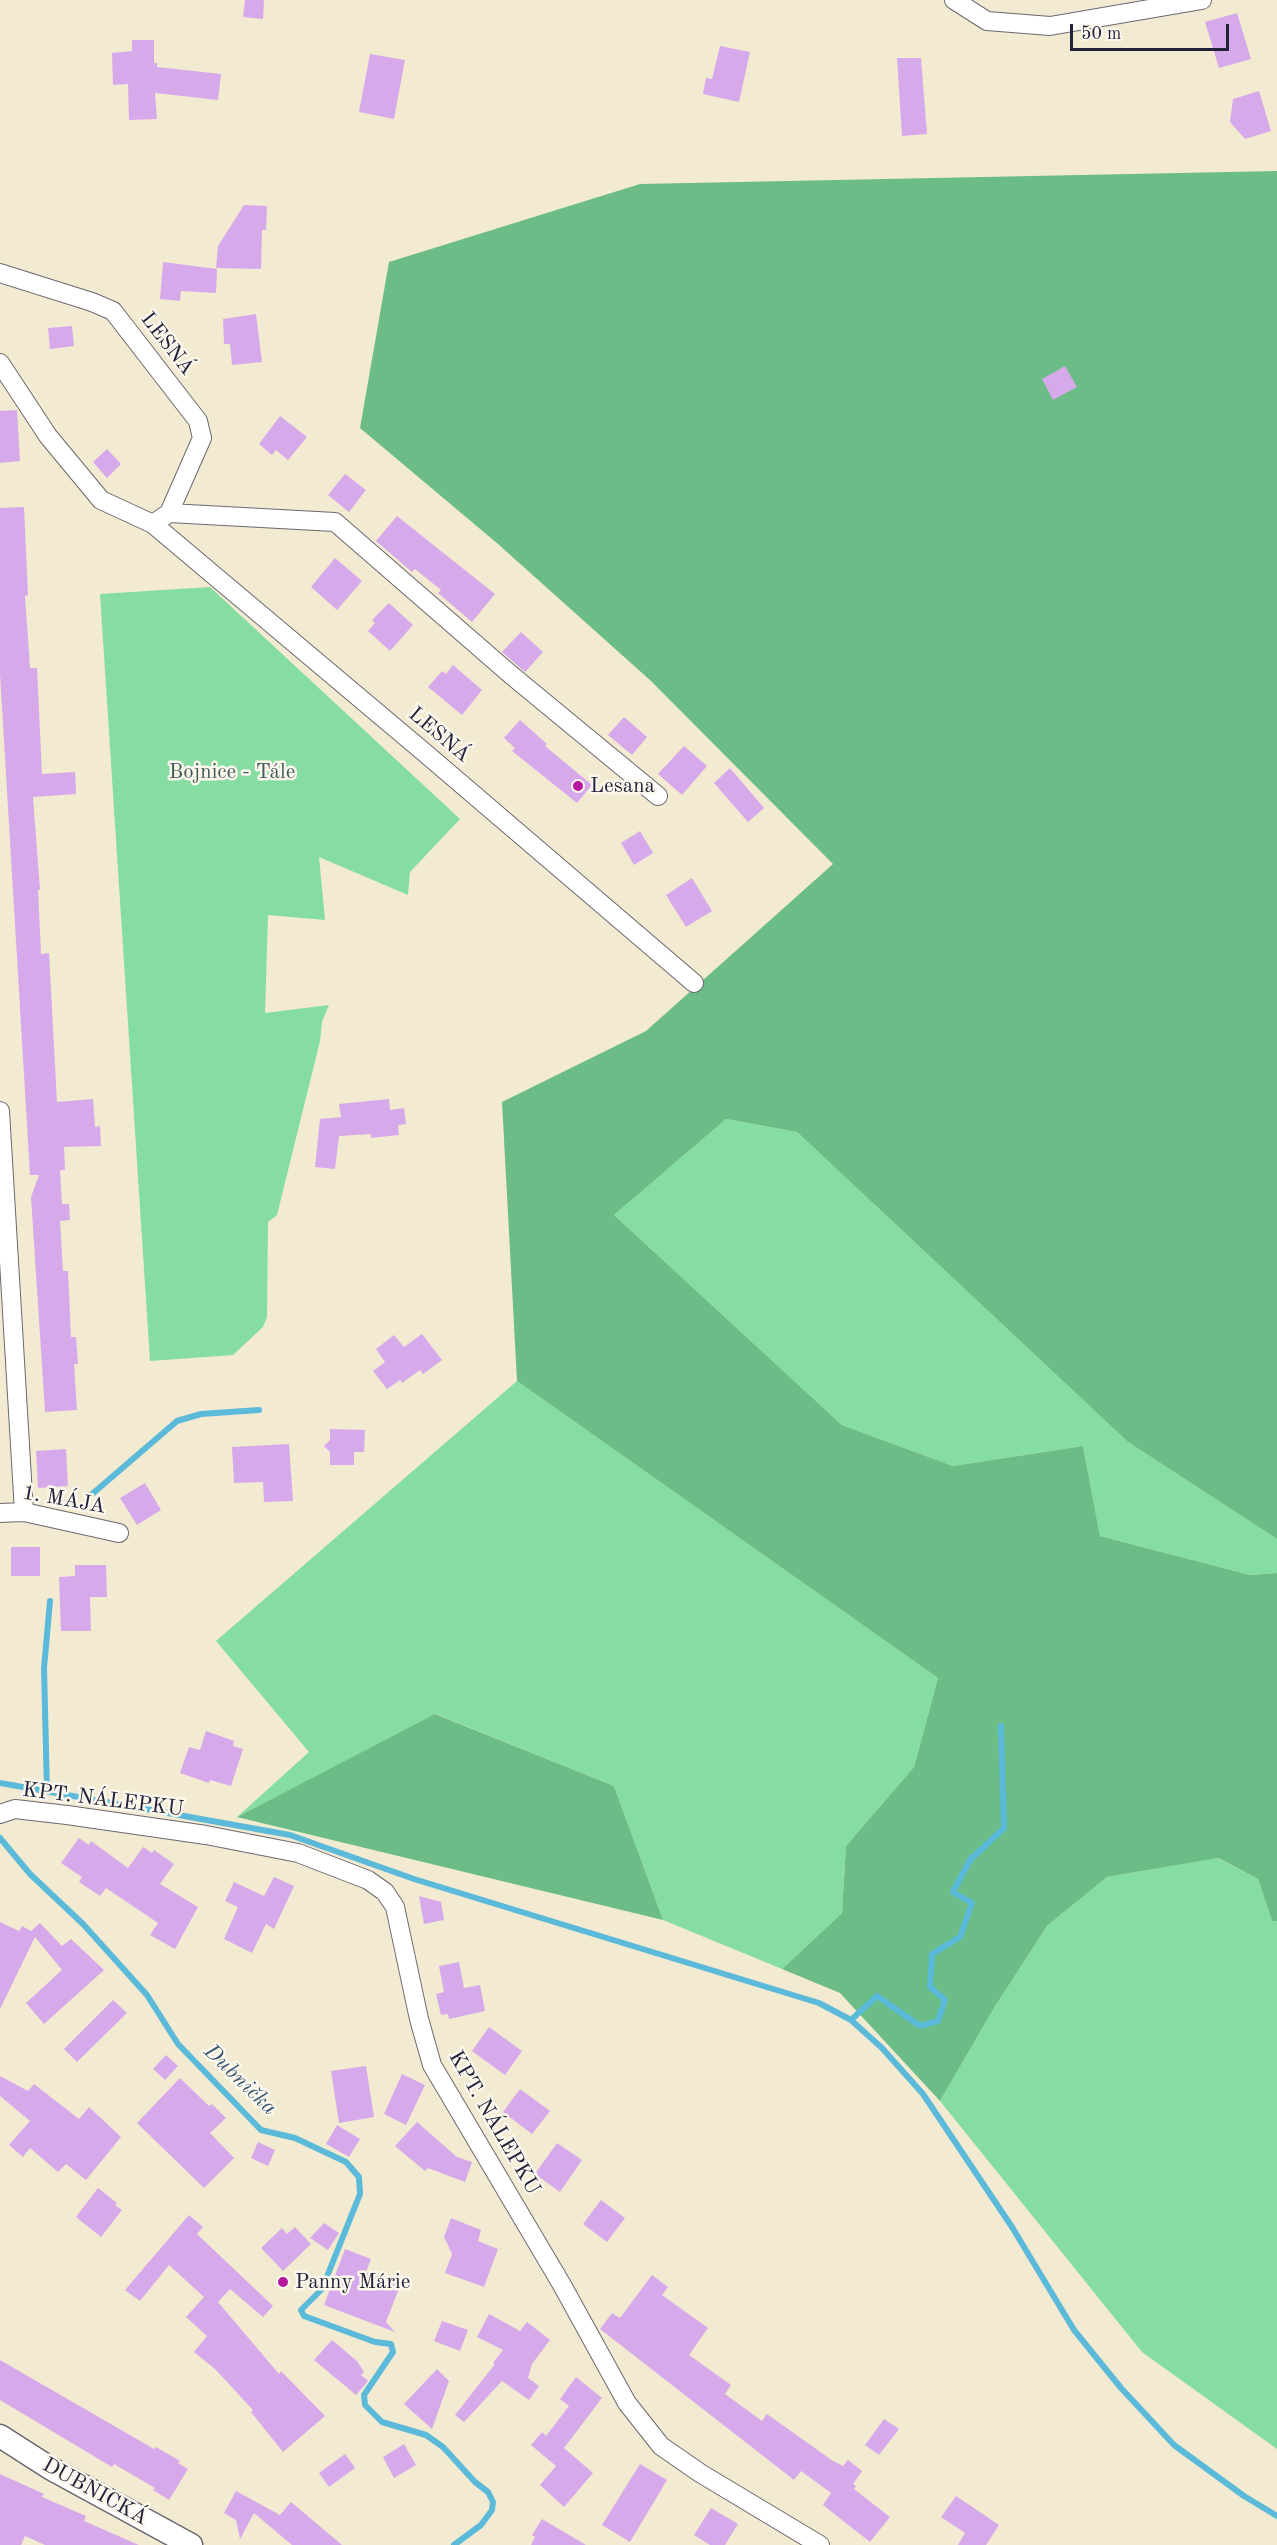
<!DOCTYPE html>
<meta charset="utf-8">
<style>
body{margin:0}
#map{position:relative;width:1277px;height:2545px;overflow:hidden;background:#f3ead2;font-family:"Old Standard TT",serif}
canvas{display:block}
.scale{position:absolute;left:1070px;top:24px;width:159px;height:27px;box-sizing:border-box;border:3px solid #22223b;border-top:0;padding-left:8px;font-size:18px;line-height:21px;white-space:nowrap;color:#22223b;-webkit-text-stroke:4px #fbf7ec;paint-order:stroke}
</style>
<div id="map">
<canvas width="1277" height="2545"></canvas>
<div class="scale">50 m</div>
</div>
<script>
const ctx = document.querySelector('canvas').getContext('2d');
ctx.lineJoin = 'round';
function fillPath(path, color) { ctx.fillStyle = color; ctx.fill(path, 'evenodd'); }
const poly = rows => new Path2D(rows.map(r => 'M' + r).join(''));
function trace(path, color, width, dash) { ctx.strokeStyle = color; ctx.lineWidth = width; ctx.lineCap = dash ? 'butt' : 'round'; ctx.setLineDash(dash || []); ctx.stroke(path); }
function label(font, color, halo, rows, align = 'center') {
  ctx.font = font + ' "Old Standard TT",serif'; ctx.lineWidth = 5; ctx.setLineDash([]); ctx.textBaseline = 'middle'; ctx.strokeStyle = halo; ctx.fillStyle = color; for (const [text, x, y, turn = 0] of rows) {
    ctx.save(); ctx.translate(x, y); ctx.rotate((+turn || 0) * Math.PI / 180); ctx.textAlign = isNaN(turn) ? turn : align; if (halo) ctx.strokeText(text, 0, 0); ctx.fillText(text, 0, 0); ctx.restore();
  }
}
fillPath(poly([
 [210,587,460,819,410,872,408,895,319,857,325,920,268,915,265,1013,329,1005,322,1022,320,1041,277,1215,268,1222,267,1317,263,1327,233,1355,150,1361,100,594],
 [726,1119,797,1132,1128,1442,1277,1539,1277,1573,1250,1575,1100,1536,1083,1446,953,1466,842,1425,614,1215],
 [517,1381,938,1678,914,1767,846,1846,842,1913,782,1969,663,1920,614,1786,436,1714,237,1817,309,1752,216,1641],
 [1217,1858,1258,1879,1272,1921,1277,1921,1277,2449,1142,2352,940,2101,994,2008,1047,1926,1107,1877]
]), '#86dda2');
fillPath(poly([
 [1277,171,1277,1539,1128,1442,797,1132,726,1119,614,1215,842,1425,953,1466,1083,1446,1100,1536,1250,1575,1277,1573,1277,1921,1272,1921,1258,1879,1218,1858,1107,1877,1047,1926,994,2008,940,2101,840,1993,782,1969,842,1913,846,1846,914,1767,938,1678,517,1381,502,1102,646,1031,833,864,651,681,498,544,360,428,389,262,640,184],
 [435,1714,614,1786,663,1920,237,1817]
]), '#6cbc88');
trace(poly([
 [91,1495,177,1421,201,1414,259,1410],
 [0,1783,290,1835,414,1879,819,2003,851,2020,882,2048,923,2094,1012,2227,1074,2330,1121,2388,1174,2445,1244,2496,1277,2516],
 [47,1791,44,1668,50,1601],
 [0,1838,30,1874,83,1924,147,1995,178,2044,261,2130,295,2138,346,2162,359,2177,360,2194,322,2289,301,2310,304,2316,375,2342,391,2344,393,2352,364,2395,365,2405,382,2422,426,2435,443,2447,475,2482,488,2492,493,2502,492,2510,481,2525,454,2545],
 [851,2020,877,1996,920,2026,938,2021,945,2000,930,1987,932,1954,960,1937,972,1903,953,1892,970,1860,1004,1828,1001,1726]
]), '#5bb9d9', 6);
fillPath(poly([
 [245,0,264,0,263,19,243,17],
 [1237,13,1251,59,1219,68,1205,22],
 [132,40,154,40,154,63,157,63,157,67,221,74,218,100,155,93,157,119,129,120,128,84,113,85,112,53,132,51],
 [720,46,750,52,739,102,703,94,706,78,712,79],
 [370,54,405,60,394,119,359,112],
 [897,58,921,58,927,134,902,136],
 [1259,91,1271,131,1245,139,1230,122,1233,99],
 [244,205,267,206,266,230,262,230,261,269,216,268,218,246],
 [163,262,217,269,216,293,181,291,180,301,160,299],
 [256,314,262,362,232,365,230,344,224,344,223,319],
 [72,326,74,346,50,349,48,328],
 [1065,366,1077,387,1053,400,1042,379],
 [17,410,20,461,0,463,0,411],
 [280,416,307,437,288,460,276,450,272,455,259,444],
 [107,449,121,464,107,478,93,462],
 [345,474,366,490,349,512,328,495],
 [24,507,28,595,25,596,30,668,37,668,42,774,75,772,76,794,33,797,40,890,38,890,41,954,49,953,57,1102,93,1099,95,1127,100,1126,101,1146,64,1147,65,1170,60,1170,62,1204,69,1204,70,1220,60,1221,63,1271,68,1271,71,1337,76,1337,78,1364,74,1364,77,1410,45,1412,31,1197,39,1175,30,1175,0,674,0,508],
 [397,516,495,594,472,622,438,593,441,590,415,569,412,572,376,541],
 [335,558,362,581,337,610,311,587],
 [389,603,413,625,390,651,368,631,375,623,372,620],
 [521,632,543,652,525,672,502,652],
 [453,665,482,690,462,715,428,687,442,671,446,674],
 [624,717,647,737,632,755,608,735],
 [520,720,547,744,545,746,592,785,577,803,512,751,515,748,504,738],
 [684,746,707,766,682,795,658,774],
 [730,768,764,808,748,822,714,783],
 [640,831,653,853,634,865,621,843],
 [692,878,712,911,686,927,666,895],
 [389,1099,390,1110,404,1108,406,1124,398,1125,399,1135,371,1138,371,1134,339,1136,335,1169,315,1167,320,1119,341,1117,339,1104],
 [422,1334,442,1360,423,1374,420,1370,402,1383,400,1380,387,1389,373,1371,385,1362,376,1349,394,1335,404,1347],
 [330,1429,365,1430,364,1452,354,1452,354,1465,330,1465,330,1452,324,1446,330,1440],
 [289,1444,293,1501,264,1502,263,1482,234,1483,232,1447],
 [66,1449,68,1486,38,1488,36,1451],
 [145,1483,161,1510,137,1525,120,1498],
 [11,1547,40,1547,40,1576,11,1576],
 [75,1565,106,1565,107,1597,90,1597,91,1631,61,1631,59,1577,75,1576],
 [206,1731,234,1741,233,1746,243,1749,231,1786,210,1780,209,1783,180,1773,189,1747,200,1750],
 [79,1838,89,1845,91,1841,128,1868,143,1847,152,1853,154,1850,174,1864,160,1884,198,1907,175,1949,150,1935,158,1923,106,1888,100,1896,79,1882,82,1877,61,1863],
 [274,1877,294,1886,274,1929,266,1924,252,1953,224,1939,238,1907,225,1901,234,1882,264,1896],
 [419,1896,441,1902,444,1920,424,1924],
 [0,1922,19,1931,22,1926,31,1931,40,1923,62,1946,71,1939,104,1970,44,2024,26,2003,62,1970,35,1937,0,2009],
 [459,1962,464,1988,480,1985,485,2011,449,2019,448,2014,441,2015,436,1994,444,1992,439,1966],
 [113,2000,127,2013,77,2062,64,2049],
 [489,2027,522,2051,505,2075,472,2051],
 [166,2055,178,2066,165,2080,153,2069],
 [366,2066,374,2117,339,2123,331,2071],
 [402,2074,425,2085,406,2125,384,2114],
 [0,2076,28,2091,34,2084,79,2119,89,2107,121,2137,86,2180,66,2164,58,2172,30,2148,23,2157,9,2145,30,2121,0,2096],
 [180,2078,209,2106,212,2104,226,2118,210,2133,234,2158,204,2188,137,2123],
 [520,2089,550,2111,532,2134,503,2112],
 [417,2122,457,2157,472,2162,465,2182,428,2168,425,2171,395,2146],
 [337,2125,360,2139,349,2157,326,2144],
 [258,2142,275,2150,268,2166,251,2158],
 [557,2143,582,2160,560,2192,535,2174],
 [98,2188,117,2203,115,2205,122,2210,101,2237,76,2217],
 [601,2200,625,2218,607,2242,583,2224],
 [189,2215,203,2227,197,2234,273,2306,263,2317,230,2289,218,2302,279,2374,281,2371,325,2416,283,2452,251,2412,253,2410,215,2369,194,2352,207,2336,186,2317,204,2297,169,2265,140,2301,125,2290],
 [451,2218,481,2230,478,2241,498,2249,484,2287,445,2273,452,2254,444,2237],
 [324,2223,339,2233,328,2250,310,2238],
 [295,2227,311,2244,283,2271,261,2248,282,2228,287,2234],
 [345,2249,371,2259,366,2272,400,2286,386,2322,395,2332,324,2305],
 [652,2275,668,2287,662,2295,708,2328,689,2355,731,2385,725,2394,762,2421,767,2414,833,2461,843,2466,848,2460,862,2471,853,2484,856,2486,854,2489,890,2517,870,2542,823,2505,831,2493,801,2471,794,2480,600,2329,612,2313,620,2318],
 [489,2314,520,2331,527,2322,550,2340,532,2364,528,2378,539,2386,529,2400,502,2381,464,2422,455,2415,495,2364,493,2363,503,2350,477,2337],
 [442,2321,468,2330,460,2351,434,2341],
 [332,2340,357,2361,364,2372,361,2375,368,2381,356,2395,314,2360],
 [0,2360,154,2449,156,2447,180,2461,178,2463,188,2469,169,2500,153,2490,155,2488,114,2464,112,2467,0,2400],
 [437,2369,449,2381,432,2429,404,2404],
 [576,2377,602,2398,564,2448,593,2473,564,2507,540,2485,556,2466,531,2445,542,2432,546,2436,569,2406,560,2399],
 [884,2419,899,2429,879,2455,865,2445],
 [404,2444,416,2465,394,2478,383,2457],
 [345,2454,355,2468,329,2487,319,2473],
 [640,2464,667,2480,630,2542,602,2525],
 [0,2474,44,2494,42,2497,86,2516,84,2521,139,2545,45,2545,25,2536,21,2545,0,2545],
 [236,2491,280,2515,291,2502,342,2545,292,2545,254,2513,240,2539,236,2520,224,2513],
 [956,2496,999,2525,986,2545,958,2545,965,2533,941,2517],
 [711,2508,738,2524,725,2545,710,2545,694,2535],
 [542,2519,586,2545,531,2545,535,2537,532,2535]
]), '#d6aaea');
const minor = poly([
 [954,0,987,21,1050,26,1202,0],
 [0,273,92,302,113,311,198,421,202,438,169,513],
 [0,363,48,436,101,500,153,524,425,753,694,983],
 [153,524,169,513,335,522,510,674,658,796],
 [0,1111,24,1512],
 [0,1513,24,1512,119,1533],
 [0,1814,15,1809,67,1815,206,1835,298,1853,368,1880,385,1892,395,1907,419,2019,432,2065,562,2285,627,2403,661,2446,700,2473,820,2545]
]);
const tertiary = poly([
 [0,2436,50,2468,191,2545]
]);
trace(minor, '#6b6870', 20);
trace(tertiary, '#6b6870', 25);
trace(minor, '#fff', 18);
trace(tertiary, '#fff', 22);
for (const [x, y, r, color] of [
 [578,786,6,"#b5179e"],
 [283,2282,6,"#b5179e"]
]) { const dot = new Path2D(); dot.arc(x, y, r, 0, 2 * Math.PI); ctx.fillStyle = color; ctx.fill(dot); trace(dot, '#fbf7ec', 2); }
label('21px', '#22223b', '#fbf7ec', [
 ["LESNÁ",167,344,52],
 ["LESNÁ",439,735,40],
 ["1. MÁJA",64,1500,10],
 ["KPT. NÁLEPKU",103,1800,7],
 ["KPT. NÁLEPKU",494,2123,60],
 ["DUBNICKÁ",95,2492,29]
]);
label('21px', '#405a5a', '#fbf7ec', [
 ["Bojnice - Tále",232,772]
]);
label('21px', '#22223b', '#fbf7ec', [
 ["Lesana",590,786],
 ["Panny Márie",295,2282]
], 'left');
label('italic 22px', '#365772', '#fbf7ec', [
 ["Dubnička",240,2080,44]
]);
</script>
